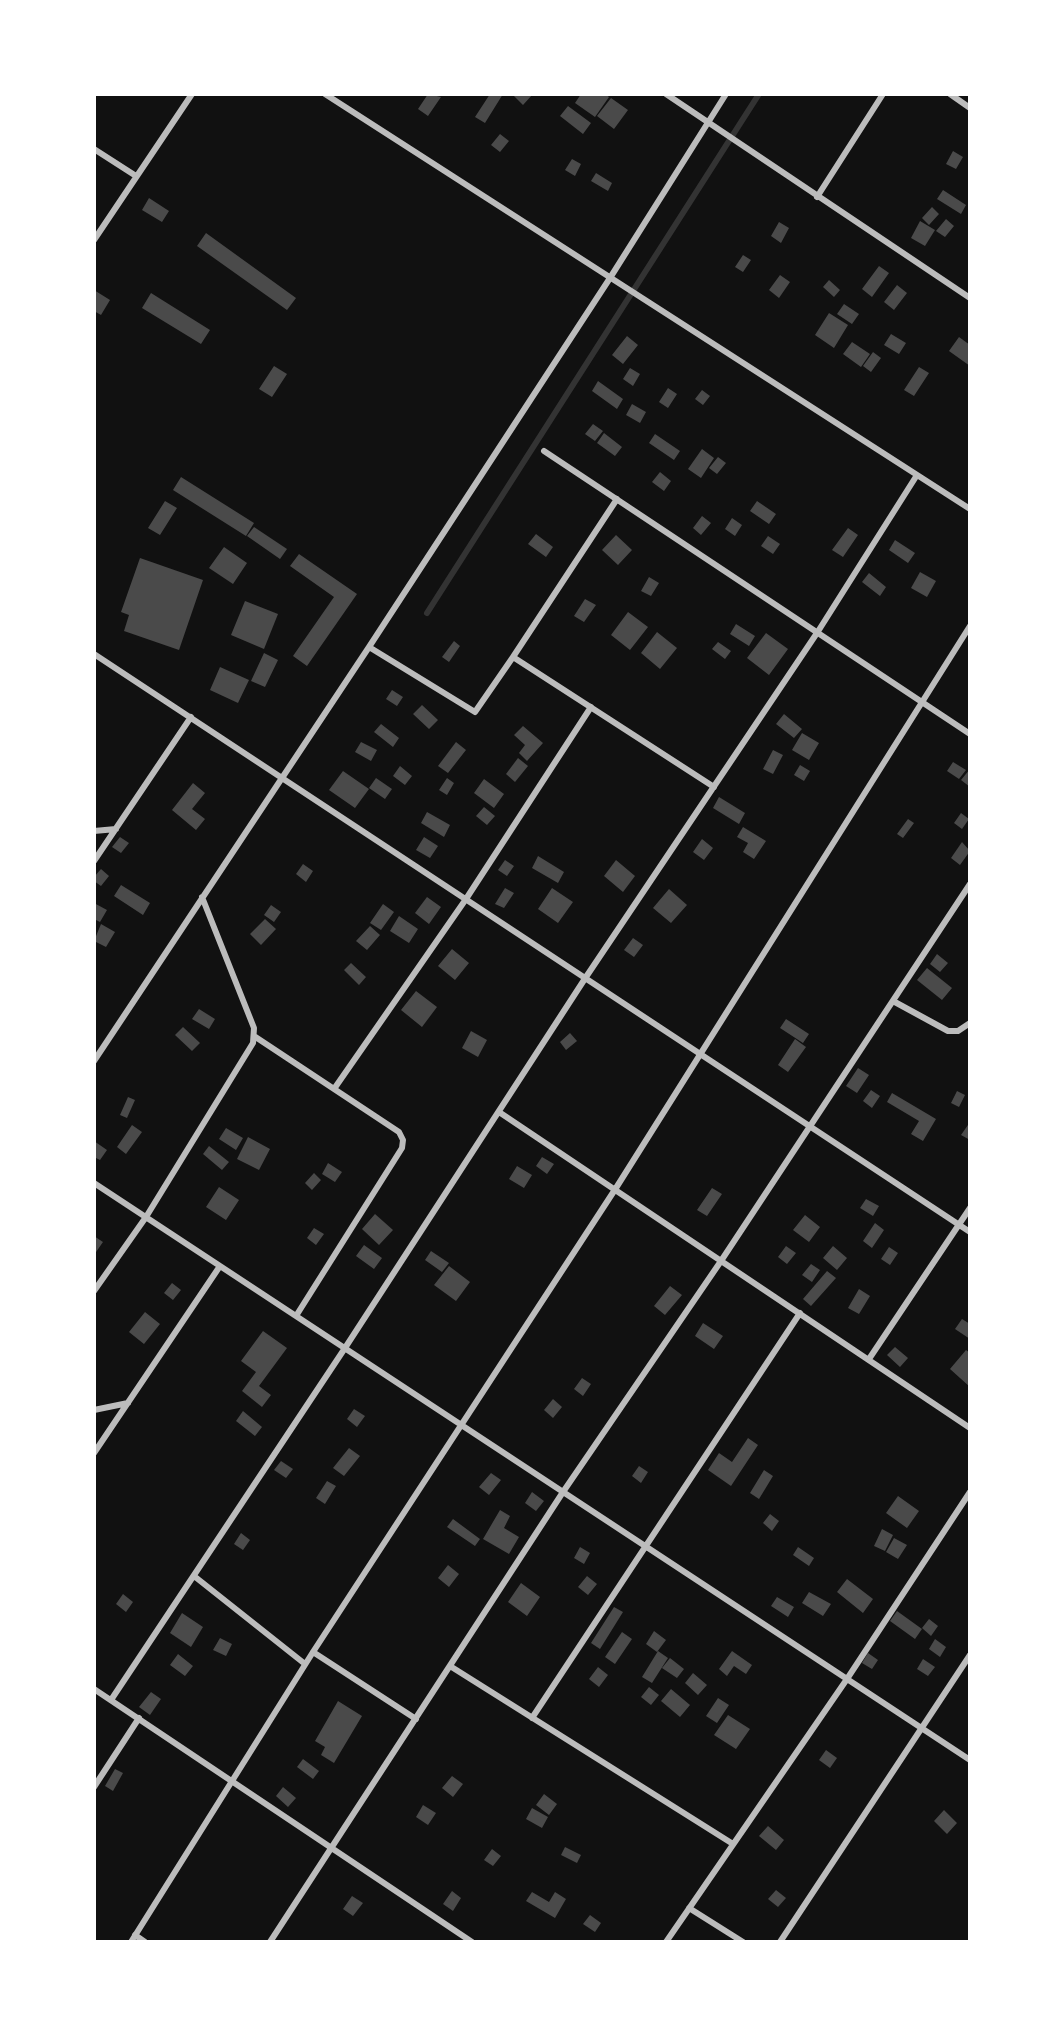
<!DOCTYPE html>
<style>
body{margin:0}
#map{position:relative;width:1064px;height:2036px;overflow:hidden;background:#111;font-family:"Nunito Sans",sans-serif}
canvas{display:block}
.frame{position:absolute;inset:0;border:96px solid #fff;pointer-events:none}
</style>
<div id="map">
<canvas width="1064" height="2036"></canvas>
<div class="frame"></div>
</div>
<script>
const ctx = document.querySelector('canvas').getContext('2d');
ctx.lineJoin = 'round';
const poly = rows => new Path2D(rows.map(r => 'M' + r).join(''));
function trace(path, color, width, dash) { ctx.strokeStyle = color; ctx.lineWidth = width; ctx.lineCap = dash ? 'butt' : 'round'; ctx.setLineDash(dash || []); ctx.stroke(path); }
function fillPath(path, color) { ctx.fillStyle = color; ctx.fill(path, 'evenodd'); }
trace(poly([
 [427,613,759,94]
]), '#333', 6);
fillPath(poly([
 [428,94,441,97,428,116,418,109],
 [490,94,503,94,485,123,475,117],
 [512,94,533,94,523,105],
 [581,94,605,94,609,97,595,117,575,103],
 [611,98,628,110,614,129,597,116],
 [568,106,591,123,583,134,560,116],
 [500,134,509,141,500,152,491,145],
 [953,151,963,157,956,169,946,164],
 [572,159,581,164,575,176,565,170],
 [596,173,612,183,608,191,591,181],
 [943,190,966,205,961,214,937,199],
 [149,198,169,211,162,222,142,210],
 [932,207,939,214,929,225,922,218],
 [946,219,954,226,945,237,936,231],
 [920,221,935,230,925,246,911,238],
 [779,222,789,228,781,243,771,236],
 [206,233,296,298,287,310,197,246],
 [743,255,751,260,743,272,735,267],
 [879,266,889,273,872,297,862,289],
 [780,275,790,282,779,298,769,290],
 [829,280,840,290,834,297,823,287],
 [897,285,907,293,894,310,884,302],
 [94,290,110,300,101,315,94,311],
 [151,293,210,330,201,344,142,308],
 [844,304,859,314,852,324,837,314],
 [829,313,848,325,834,348,815,335],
 [891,334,906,343,899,354,884,345],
 [627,336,638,345,623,364,612,355],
 [959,337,970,345,970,366,949,351],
 [852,342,870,354,861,367,843,354],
 [873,352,881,358,871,372,863,366],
 [274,366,287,374,272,397,259,389],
 [919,367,929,373,914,396,904,390],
 [630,368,640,374,633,386,623,379],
 [598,381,623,399,617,409,592,391],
 [668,388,677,394,668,408,659,402],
 [702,390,710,396,703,405,695,399],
 [632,404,646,412,640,423,626,415],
 [593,424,603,431,595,441,585,434],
 [604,433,622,447,615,456,597,443],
 [655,434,680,451,674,460,649,443],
 [702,449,714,458,701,478,688,469],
 [718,457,726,463,717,474,709,468],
 [660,472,671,481,664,491,652,482],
 [181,477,254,523,246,536,173,490],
 [165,501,177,508,160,535,148,528],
 [757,501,776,514,769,524,750,511],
 [702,516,711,523,701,535,693,528],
 [732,518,742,525,735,536,725,529],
 [254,527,287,549,280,559,247,536],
 [848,528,858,535,843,557,832,550],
 [536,534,553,547,546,557,528,544],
 [616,535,632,550,618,565,602,550],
 [768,536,780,544,773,554,761,546],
 [895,540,915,553,908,563,889,550],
 [224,547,247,563,233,584,209,568],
 [299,554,357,594,307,666,293,656,334,597,290,566],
 [140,558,203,580,179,650,124,631,129,615,121,612],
 [920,572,936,581,927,597,911,588],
 [869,573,886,587,880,596,862,582],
 [649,577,659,583,651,596,641,591],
 [585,599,596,605,584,622,574,616],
 [245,601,278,614,264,649,231,635],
 [628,612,648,627,630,650,611,635],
 [736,624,755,636,749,646,730,634],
 [657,632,677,648,660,669,641,653],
 [766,633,788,649,769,675,747,658],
 [454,641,460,646,449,662,442,657],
 [718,642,731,651,725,659,712,649],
 [264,653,278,660,265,687,251,681],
 [220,667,249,680,238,703,210,690],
 [392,690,403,697,397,706,386,699],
 [422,705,438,720,429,729,413,714],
 [784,714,802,729,794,738,776,724],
 [381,724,399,738,393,747,374,732],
 [523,726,543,743,527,761,519,753,525,745,514,735],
 [802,733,819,743,809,760,792,750],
 [361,742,377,750,371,761,355,752],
 [456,742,466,750,448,773,438,766],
 [773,750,783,755,773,774,763,769],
 [518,758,528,766,515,782,506,774],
 [953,762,966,770,959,779,947,771],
 [800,765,810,771,804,781,794,775],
 [400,766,412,776,405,785,393,776],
 [970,769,970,787,961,780],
 [343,771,369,789,355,808,329,790],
 [376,778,392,789,385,799,369,788],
 [447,778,454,783,447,795,439,790],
 [484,779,504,794,494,808,474,793],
 [193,783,205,793,192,809,205,819,196,830,172,810],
 [719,797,745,813,739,824,713,808],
 [484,807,495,816,487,825,476,816],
 [427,812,450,825,444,837,421,823],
 [961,813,969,819,962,829,954,823],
 [908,819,914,823,903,838,897,834],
 [743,827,766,841,754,859,743,852,748,843,737,837],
 [120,837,129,843,121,853,112,847],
 [424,837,438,846,430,858,416,850],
 [702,839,713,848,704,860,693,852],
 [962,842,970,851,960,865,951,858],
 [538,856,564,872,558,883,532,868],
 [505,860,514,866,507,876,498,870],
 [616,860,635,876,623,892,604,876],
 [303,864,313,871,306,882,296,874],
 [101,869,109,876,101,886,94,881,94,877],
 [121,885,150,903,143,915,114,896],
 [505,888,514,893,504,908,495,904],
 [552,888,573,902,558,923,538,909],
 [669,889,687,905,671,923,653,908],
 [427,897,441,907,429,924,415,913],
 [94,903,107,910,100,922,94,919],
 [383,904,394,912,381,930,370,923],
 [271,905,281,912,274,922,264,915],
 [399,916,418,929,409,943,390,931],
 [265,919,276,929,261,945,250,934],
 [101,924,115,932,106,947,94,941],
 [370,926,380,935,367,950,356,941],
 [633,938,643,945,634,957,624,950],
 [452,949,469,963,455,980,438,966],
 [937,954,948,963,940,972,930,964],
 [351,963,366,977,359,985,344,970],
 [927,968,952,988,942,1000,917,980],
 [416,991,437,1007,422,1027,401,1010],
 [199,1009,215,1019,209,1029,192,1019],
 [786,1019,809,1034,803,1043,780,1028],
 [183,1027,200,1043,192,1051,175,1035],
 [471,1031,487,1040,478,1057,462,1048],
 [570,1033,577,1041,566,1050,560,1042],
 [795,1039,806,1047,788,1072,778,1065],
 [858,1068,869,1075,857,1093,846,1086],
 [871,1090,880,1096,872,1108,863,1101],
 [957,1091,965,1095,959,1107,951,1103],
 [892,1093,936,1119,923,1141,911,1134,919,1121,887,1102],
 [128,1097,135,1100,127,1118,120,1115],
 [970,1122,970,1140,961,1135],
 [132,1125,142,1132,126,1154,117,1147],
 [226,1128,243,1138,236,1150,219,1139],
 [248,1137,270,1149,259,1170,237,1159],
 [94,1141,107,1150,100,1160,94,1157],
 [209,1146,229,1162,222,1170,203,1154],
 [542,1157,554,1164,547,1174,536,1166],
 [328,1163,342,1172,335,1182,322,1174],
 [517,1166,532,1175,524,1188,509,1179],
 [314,1173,321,1180,312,1190,305,1183],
 [219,1187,239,1200,226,1220,206,1207],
 [712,1188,722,1194,707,1216,697,1210],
 [866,1199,879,1206,873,1216,860,1208],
 [375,1214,393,1230,379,1245,362,1229],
 [805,1215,820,1227,809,1242,793,1230],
 [875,1223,884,1230,872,1248,863,1241],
 [314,1228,324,1234,316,1245,307,1238],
 [94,1236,103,1242,94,1255],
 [364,1245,382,1258,374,1269,356,1256],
 [786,1246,796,1253,787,1264,778,1257],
 [833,1246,847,1258,837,1270,823,1258],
 [889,1247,898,1253,890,1265,881,1259],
 [431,1251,449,1263,442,1272,425,1260],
 [811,1264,820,1270,812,1282,802,1275],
 [449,1266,470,1282,456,1301,434,1285],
 [827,1271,836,1278,811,1306,803,1299],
 [172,1283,181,1290,173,1300,164,1293],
 [670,1286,682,1295,665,1315,654,1306],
 [859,1289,870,1296,859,1314,848,1308],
 [145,1312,160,1324,144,1344,129,1332],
 [962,1319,970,1324,970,1339,955,1329],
 [703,1323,723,1336,714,1349,695,1336],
 [263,1331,287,1348,259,1386,271,1395,262,1407,242,1391,256,1372,241,1361],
 [895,1347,908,1358,900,1367,887,1355],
 [966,1350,970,1353,970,1387,950,1369],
 [582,1378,591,1384,583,1396,574,1389],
 [553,1399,562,1407,553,1418,544,1410],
 [354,1409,365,1416,357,1427,347,1419],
 [243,1411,262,1427,255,1436,236,1421],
 [748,1438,758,1445,731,1486,708,1470,719,1453,732,1462],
 [349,1448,360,1456,344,1476,333,1468],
 [281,1461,293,1469,286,1478,274,1470],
 [639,1466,648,1472,641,1483,632,1476],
 [764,1470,773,1476,759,1499,750,1493],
 [491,1473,501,1480,489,1495,479,1487],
 [327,1481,336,1486,325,1504,316,1498],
 [532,1492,544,1501,536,1511,525,1503],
 [898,1496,919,1511,907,1528,886,1513],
 [500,1510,510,1516,504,1528,519,1537,509,1554,483,1539],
 [770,1514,779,1521,772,1531,763,1523],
 [453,1519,480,1539,475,1546,447,1527],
 [882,1529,893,1535,885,1551,874,1546],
 [241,1533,250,1540,243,1550,234,1544],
 [894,1538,907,1545,898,1559,886,1552],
 [580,1547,590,1553,584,1564,574,1558],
 [798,1547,814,1558,809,1566,793,1555],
 [448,1565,459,1574,449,1587,438,1578],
 [587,1576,597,1584,588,1595,578,1587],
 [847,1579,873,1599,863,1613,837,1592],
 [521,1583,540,1597,527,1616,508,1602],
 [809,1592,831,1604,823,1616,802,1603],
 [123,1594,133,1602,126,1612,116,1604],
 [777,1597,794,1607,788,1617,771,1606],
 [614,1607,623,1612,600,1649,591,1643],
 [897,1611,922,1629,915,1639,890,1621],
 [182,1613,203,1627,191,1647,170,1633],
 [929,1619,938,1626,931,1636,922,1628],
 [654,1631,666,1640,657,1652,646,1644],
 [622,1632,632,1639,615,1664,605,1657],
 [220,1638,232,1644,226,1656,213,1650],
 [935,1639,946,1647,940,1657,929,1649],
 [658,1651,668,1658,652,1683,642,1677],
 [732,1651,752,1665,746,1674,734,1666,727,1676,719,1669],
 [868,1653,878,1660,872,1669,862,1663],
 [178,1654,193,1666,185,1676,170,1665],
 [670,1658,684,1669,677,1678,662,1668],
 [923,1659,935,1667,928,1676,917,1669],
 [598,1667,608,1675,599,1687,589,1679],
 [693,1673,707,1685,698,1695,685,1683],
 [649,1687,659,1695,651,1705,641,1697],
 [671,1689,690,1705,680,1717,661,1701],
 [151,1692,161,1699,150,1715,139,1707],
 [718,1698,729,1705,717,1723,706,1716],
 [338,1701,362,1716,334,1763,321,1755,325,1747,315,1741],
 [728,1715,750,1729,736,1749,714,1735],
 [826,1750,837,1758,830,1768,819,1760],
 [303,1759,319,1771,313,1779,297,1767],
 [115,1769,123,1773,113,1791,105,1786],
 [452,1776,463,1784,453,1797,442,1788],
 [283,1787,296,1798,288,1807,276,1796],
 [544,1794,557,1804,549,1815,536,1805],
 [423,1805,436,1813,428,1825,416,1817],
 [532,1808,548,1817,542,1828,526,1819],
 [944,1810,957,1823,947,1834,934,1821],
 [768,1826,784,1840,776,1850,759,1836],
 [565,1847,581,1855,577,1863,561,1855],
 [492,1849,501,1856,493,1866,484,1860],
 [776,1890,786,1898,778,1907,768,1899],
 [452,1891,461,1898,453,1911,443,1904],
 [532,1892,549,1902,555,1892,566,1899,555,1918,526,1901],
 [352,1896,363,1903,353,1916,343,1909],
 [590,1915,601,1923,595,1932,583,1924]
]), '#4a4a4a');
trace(poly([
 [325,94,970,509],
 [666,94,970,298],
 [950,94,970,108],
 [94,149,136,176],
 [817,197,883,94],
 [94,240,192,94],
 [544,451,970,734],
 [369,647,475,712,513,657,714,787],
 [94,654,970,1232],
 [513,657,617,499],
 [94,831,116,829],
 [94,861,191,717],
 [893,1001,948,1031,958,1031,970,1023],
 [254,1036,399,1132,403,1140,402,1148,296,1316],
 [94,1061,369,647,610,278,726,94],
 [334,1089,466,899,591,707],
 [499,1112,970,1428],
 [94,1183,970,1760],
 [94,1291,146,1217,253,1043,254,1028,202,897],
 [869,1359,970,1208],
 [94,1410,128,1403],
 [94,1453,220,1266],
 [194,1576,305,1664],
 [313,1652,416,1719],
 [450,1666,733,1844],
 [94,1689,472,1942],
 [111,1700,345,1348,586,977,817,633,917,475],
 [532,1718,800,1313],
 [94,1787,139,1718],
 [689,1908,743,1942],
 [135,1935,145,1942],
 [131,1942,313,1652,616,1188,970,626],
 [270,1942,563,1492,721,1261,970,884],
 [666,1942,847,1679,970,1492],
 [780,1942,970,1655]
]), '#bcbcbc', 6);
</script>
